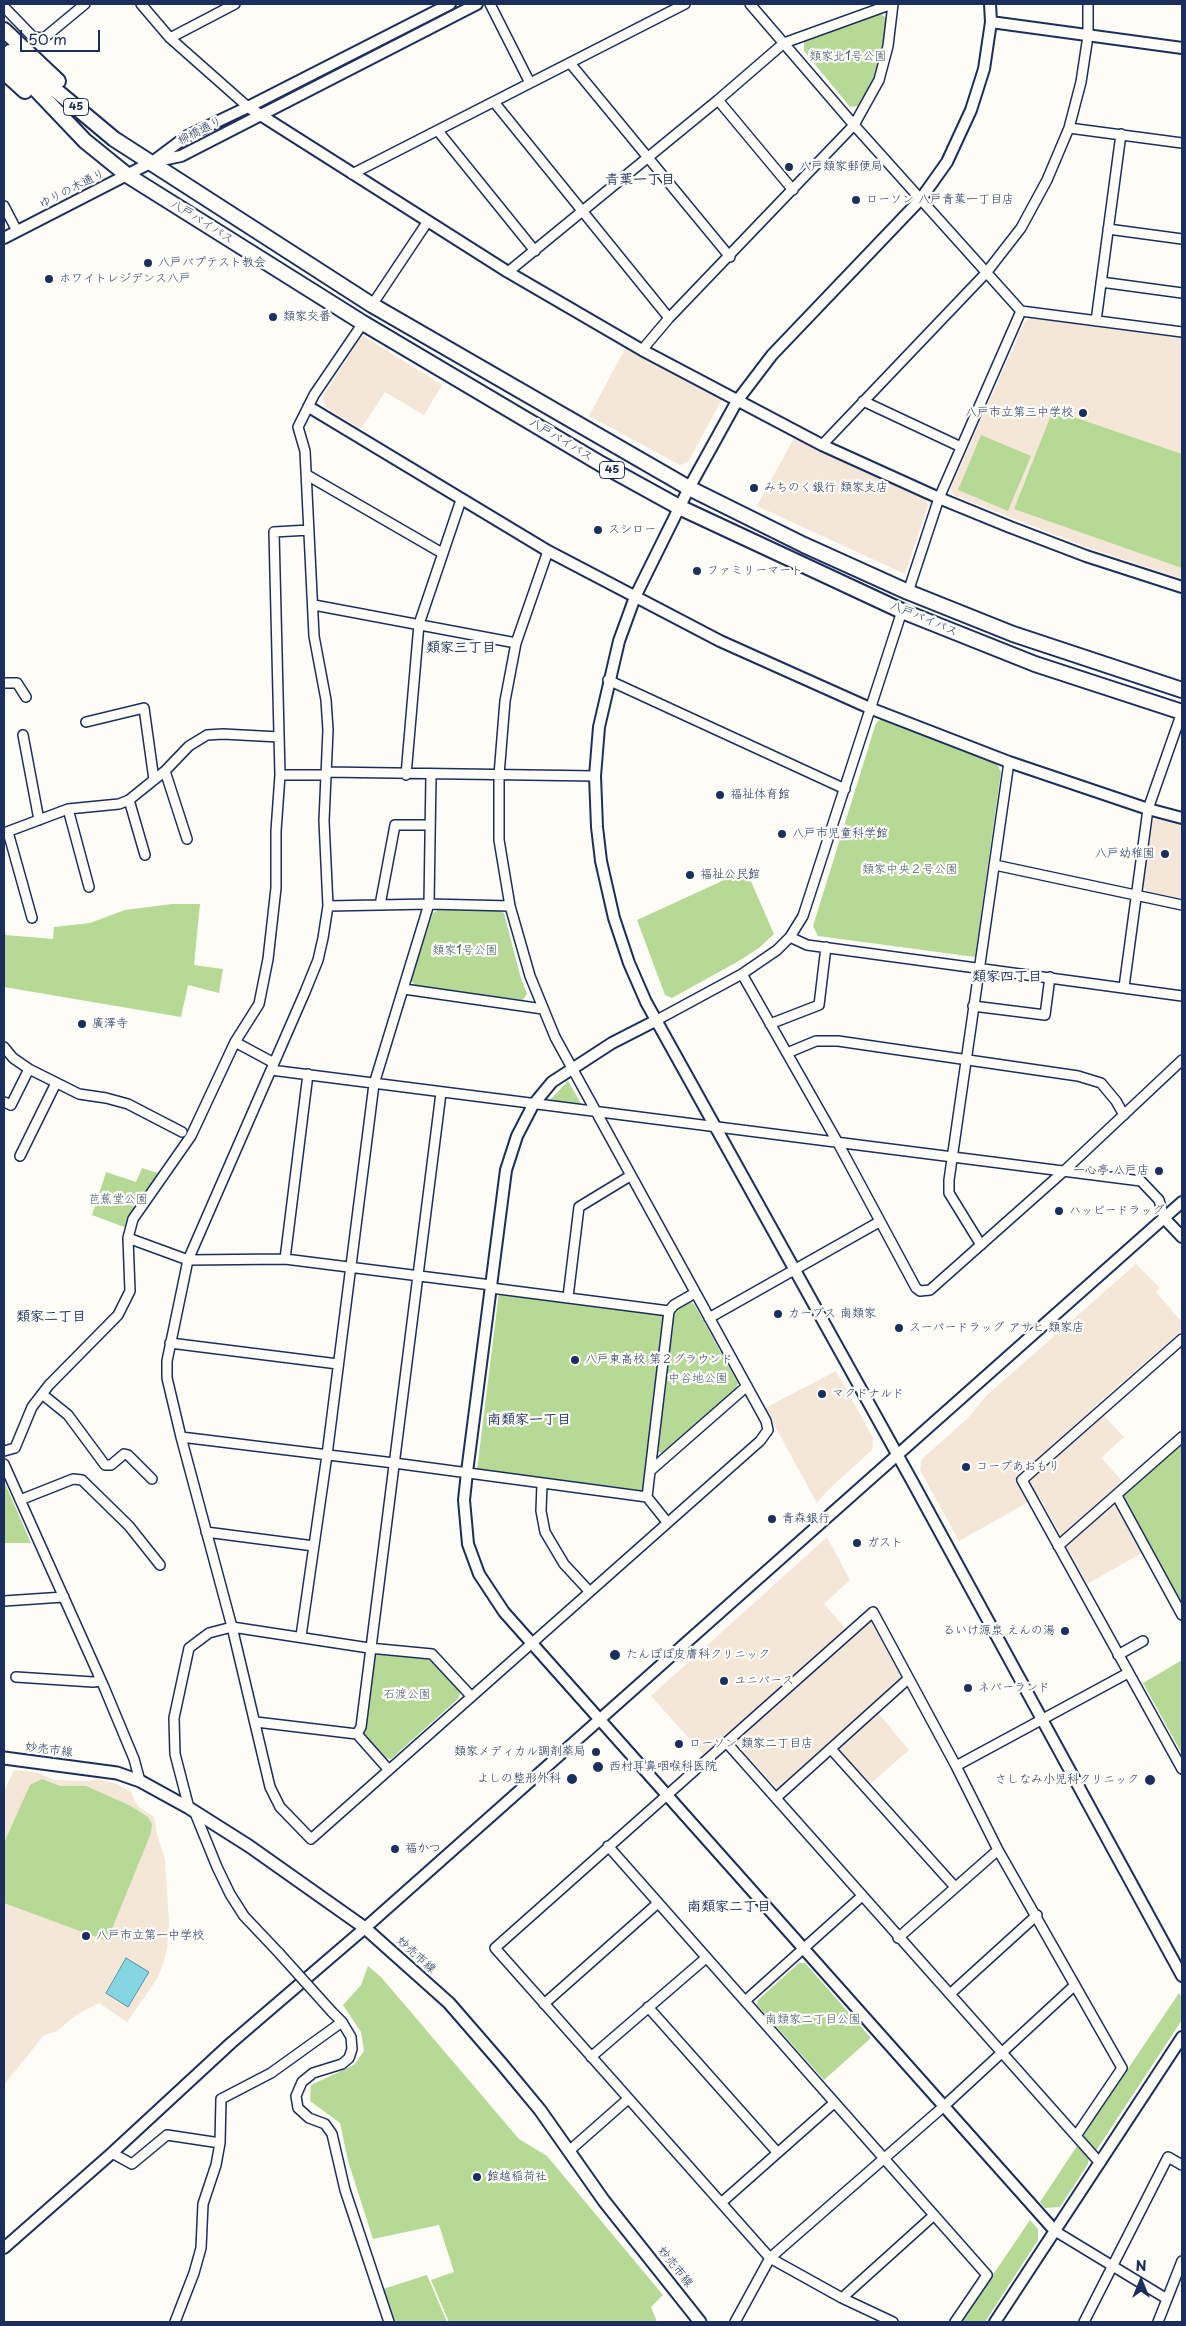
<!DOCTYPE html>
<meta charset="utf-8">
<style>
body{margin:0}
#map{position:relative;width:1186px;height:2326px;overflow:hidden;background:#fdfcf7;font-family:"Playpen Sans",sans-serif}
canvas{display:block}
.frame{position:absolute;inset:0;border:5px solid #1b2f5e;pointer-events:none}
.north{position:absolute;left:1116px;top:2256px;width:50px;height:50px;-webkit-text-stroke:4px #fdfcf7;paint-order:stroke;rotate:0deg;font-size:14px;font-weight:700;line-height:20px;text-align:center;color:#1b2f5e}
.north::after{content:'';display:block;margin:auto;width:18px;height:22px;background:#1b2f5e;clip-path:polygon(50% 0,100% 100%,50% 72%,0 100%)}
.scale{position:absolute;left:20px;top:30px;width:80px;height:22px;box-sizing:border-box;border:2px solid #1b2f5e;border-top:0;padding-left:6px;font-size:15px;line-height:18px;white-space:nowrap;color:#1b2f5e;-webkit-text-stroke:4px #fdfcf7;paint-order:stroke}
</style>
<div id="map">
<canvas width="1186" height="2326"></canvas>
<div class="frame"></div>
<div class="north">N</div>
<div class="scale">50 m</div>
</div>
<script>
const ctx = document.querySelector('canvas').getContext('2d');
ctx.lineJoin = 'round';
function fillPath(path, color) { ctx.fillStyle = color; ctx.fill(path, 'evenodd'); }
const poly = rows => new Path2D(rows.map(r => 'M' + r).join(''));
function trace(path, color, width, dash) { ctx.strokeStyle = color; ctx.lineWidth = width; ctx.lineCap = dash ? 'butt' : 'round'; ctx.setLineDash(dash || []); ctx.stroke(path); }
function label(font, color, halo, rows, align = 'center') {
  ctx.font = font + ' "Playpen Sans","Klee One",sans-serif'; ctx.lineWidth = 4.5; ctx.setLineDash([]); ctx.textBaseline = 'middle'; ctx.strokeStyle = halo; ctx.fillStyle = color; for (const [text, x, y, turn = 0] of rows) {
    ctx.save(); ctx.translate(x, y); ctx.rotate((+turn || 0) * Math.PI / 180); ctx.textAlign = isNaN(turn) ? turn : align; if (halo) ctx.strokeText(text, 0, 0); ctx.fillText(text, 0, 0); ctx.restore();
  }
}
fillPath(poly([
 [1030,318,1182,338,1182,579,1089,548,953,495,951,487,1024,323],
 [362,335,442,385,424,415,385,392,361,429,325,407,323,396],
 [625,349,722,399,688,462,680,465,589,416],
 [794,438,926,499,928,506,905,574,757,506],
 [1160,817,1182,823,1182,899,1148,892,1142,885,1152,820],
 [1136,1264,1160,1288,1156,1292,1182,1322,1182,1330,1095,1406,1124,1437,1101,1458,1124,1483,1111,1495,1144,1552,1087,1584,1039,1496,959,1541,920,1470,922,1459,968,1418,986,1396],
 [836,1371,873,1438,872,1450,826,1492,817,1503,765,1408],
 [827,1537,850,1580,824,1604,853,1637,871,1621,903,1681,873,1707,909,1750,870,1784,832,1743,778,1790,727,1733,703,1754,651,1696],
 [14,1770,39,1773,54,1780,88,1781,98,1779,117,1784,132,1793,134,1800,139,1807,154,1817,157,1834,165,1860,169,1922,167,1949,163,1964,157,1979,127,2022,99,2003,76,2015,57,2031,44,2035,4,2085,4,1792]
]), '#f4e7d8');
fillPath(poly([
 [880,13,887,19,881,52,873,80,859,106,850,107,804,51,804,42],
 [1053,410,1182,454,1182,568,1014,509],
 [981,435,1031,456,1008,511,958,490],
 [882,718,997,764,1001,772,975,957,818,936,813,926,876,723],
 [746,870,774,934,759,948,737,962,672,998,665,995,637,920],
 [172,904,200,904,194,965,223,969,219,993,188,985,181,1017,4,987,4,928,6,935,53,939,54,927,90,923,125,910],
 [438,910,499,910,504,913,520,975,527,994,523,1000,416,987,411,980,433,913],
 [568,1081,582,1105,549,1101],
 [142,1168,161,1174,127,1228,92,1215,106,1172,136,1182],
 [499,1292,665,1315,643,1492,477,1470],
 [690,1302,694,1304,738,1383,736,1389,662,1453,656,1451,674,1313,676,1309],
 [1182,1442,1182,1605,1124,1499,1124,1494],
 [4,1481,31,1543,4,1543],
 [376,1654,429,1659,460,1692,459,1698,391,1759,385,1758,364,1734,372,1658],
 [1182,1660,1182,1754,1143,1683],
 [42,1779,60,1786,86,1786,129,1805,148,1817,152,1824,151,1833,107,1941,4,1903,4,1843,30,1785],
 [799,1963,805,1963,871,2038,824,2080,757,2005,758,2000],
 [368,1966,381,1977,519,2139,547,2156,663,2295,651,2307,657,2322,449,2322,431,2280,454,2272,439,2225,373,2239,348,2161,340,2123,310,2101,311,2085,354,2065,364,2051,361,2032,343,2005,361,1985],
 [1179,1993,1182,1998,1182,2020,1096,2151,1084,2138,1084,2134],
 [1077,2146,1089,2158,1088,2164,1060,2207,1045,2208,1040,2202],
 [1030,2220,1038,2229,1038,2240,985,2322,961,2322],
 [427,2275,447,2322,393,2322,383,2289]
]), '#b6da95');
const water = poly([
 [126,1958,149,1972,128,2007,106,1993,126,1958]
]);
fillPath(water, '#85d5e2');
trace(water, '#5b93ad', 1);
const minor = poly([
 [141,4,170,38,248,107],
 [490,4,530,83],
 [750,4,854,125,1021,311,1182,332],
 [4,7,33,37,44,38,85,4],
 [170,38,235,4],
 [570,63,730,257],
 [718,100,793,190],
 [494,102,669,318],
 [1069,128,1182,143],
 [438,131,535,251],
 [352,174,685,4],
 [4,206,17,231],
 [1108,229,1182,239],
 [508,272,718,100,784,43,892,4],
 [1101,282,1182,293],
 [372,305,428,221],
 [1096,321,1121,134],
 [363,323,314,395,298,427,305,451,314,636,326,700,328,730,324,821,328,906,323,938,318,960,305,992,188,1260,167,1361,167,1378,181,1437,232,1627,270,1787,280,1807,311,1839,760,1441,768,1430,766,1421,555,1037,530,976,510,906,499,840,499,775,505,701,516,643,548,551],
 [642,350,669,318,854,125,879,80,888,46,893,4],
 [863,401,961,447],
 [822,445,986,273,1021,228,1047,180,1069,128,1081,82,1088,36,1088,4],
 [307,475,442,553],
 [908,592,939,498,1021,311],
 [314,605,516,643],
 [608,680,845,789],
 [4,683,17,683,26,697],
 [86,722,144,708,154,780],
 [23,735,39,820],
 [165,771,187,839],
 [326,772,595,776],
 [280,775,326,775],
 [406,775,419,624,461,500],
 [129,800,145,855],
 [68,809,89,887],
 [8,832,32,918],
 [4,833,68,809,119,804,129,800,165,771,189,746,207,735,223,734,279,737],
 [995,865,1182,905],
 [380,905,395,825,430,825],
 [328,906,429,904,510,906],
 [790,937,807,945,1182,996],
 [742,974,838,1143,916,1288,920,1291,930,1290,1064,1171,1182,1060],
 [1124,987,1148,809,1182,712],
 [404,989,543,1009],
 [973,1006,1045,1015,1050,977],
 [657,1020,742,974,777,950,790,937,803,916,902,611],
 [770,1024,819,1005,826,947],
 [235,1042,274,1063],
 [4,1047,13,1058,29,1069,79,1094,106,1098,128,1104,182,1132],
 [787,1053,816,1041,838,1041,1078,1076,1101,1083,1116,1101,1124,1115],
 [271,1070,1141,1181,1159,1200,1164,1218],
 [4,1102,11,1105,29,1069],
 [20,1156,56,1083],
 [128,1238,188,1260,285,1259,491,1285],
 [981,1245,949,1193,949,1180,1009,762],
 [285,1259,308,1074],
 [568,1297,579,1207,630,1176],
 [669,1311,674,1305,695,1293],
 [709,1318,879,1222],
 [1182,1339,1022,1480,1182,1769],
 [170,1343,338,1364],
 [42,1394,68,1415,105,1465,111,1465,124,1454,128,1455,152,1479],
 [181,1437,394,1463,647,1497,669,1311,491,1288],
 [4,1451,15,1448,32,1407,49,1385,118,1315,130,1291,128,1238,133,1219,191,1136,235,1042,259,1004,268,959,276,888,276,831,280,775,274,532,309,530],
 [4,1464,104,1687,134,1759,140,1781],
 [650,1471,747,1386],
 [542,1484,541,1511,545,1532,564,1564,589,1591],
 [1117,1496,1182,1615],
 [647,1497,667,1522],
 [20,1500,73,1479,82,1480,129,1526,160,1565],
 [206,1532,314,1546],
 [1058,1546,1182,1437],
 [4,1601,64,1597],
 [301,1636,327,1455,374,1084,429,904,431,775],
 [1118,1655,1143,1641],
 [16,1677,93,1682,101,1681],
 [256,1722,357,1734,388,1769],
 [357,1734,361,1727,441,1093],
 [726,1742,1100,2163],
 [831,1749,955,1887],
 [956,1766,1128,1673],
 [777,1797,908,1679],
 [189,1808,175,1754,174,1718,189,1648,209,1633,232,1627,369,1648,432,1654,471,1696],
 [195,1813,217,1867,230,1894,244,1916,279,1953],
 [608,1846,987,2275,955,2322],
 [898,1938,998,1850],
 [950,1994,1037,1915],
 [745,2001,862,1896],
 [544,2004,658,1903],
 [648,2007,777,2152],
 [332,2012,342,2022,351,2037,352,2049,349,2058,342,2064,313,2073,302,2082,296,2096,298,2108,309,2118,325,2124,332,2134,345,2190,389,2322],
 [591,2057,706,1958],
 [569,2151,628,2099],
 [112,2153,132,2164,167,2135,220,2143],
 [721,2203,834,2103],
 [1055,2231,1167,2299],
 [842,2298,933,2216],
 [175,2322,194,2273,201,2248,203,2204,216,2165,220,2143,221,2099,271,2073,342,2022],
 [735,2322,770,2258,943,2107,1075,1985],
 [893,2322,842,2298,770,2258,495,1948,873,1612,956,1766,998,1850,1122,2068,1076,2136],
 [1084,2322,1168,2157,1182,2165],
 [1158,2322,1182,2261]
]);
const tertiary = poly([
 [990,4,991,22,984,69,971,110,947,162,920,200,772,355,737,401,689,488,635,597,619,641,599,727,595,776,597,827,601,861,614,918,629,963,646,1002,912,1481,1182,1976],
 [991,22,1182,48],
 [248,107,508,272,642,350,822,445,939,498,1010,527,1086,556,1182,587],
 [155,160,187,136,248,107,450,4],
 [4,238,152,162,181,156,477,4],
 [309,407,548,551,720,641,872,709,1009,762,1148,809,1182,818],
 [657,1020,612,1043,552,1082,533,1105,517,1136,506,1170,467,1472,464,1500,468,1544,479,1574,504,1612,1055,2231],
 [1164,1218,1182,1237],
 [4,2248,112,2153,231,2043,365,1928,1182,1202],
 [995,2322,1182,2037]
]);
const secondary = poly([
 [4,1758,117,1773,140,1781,189,1808,249,1846,365,1928,449,2003,501,2063,540,2110,604,2201,700,2322]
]);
const trunk = poly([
 [4,30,58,81],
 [10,52,114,139,372,305,689,488,804,545,908,592,1013,634,1182,690],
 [4,56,85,141,127,175,363,323,601,464,679,507,902,611,1035,664,1182,712],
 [4,72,25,91]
]);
trace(minor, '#1b2f5e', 12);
trace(tertiary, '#1b2f5e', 14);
trace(secondary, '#1b2f5e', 15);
trace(trunk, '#1b2f5e', 18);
trace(minor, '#fdfcf7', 9);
trace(tertiary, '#fdfcf7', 10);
trace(secondary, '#fdfcf7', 11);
trace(trunk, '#fdfcf7', 14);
const minorBridge = poly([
 [279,1953,332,2012]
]);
trace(minorBridge, '#1b2f5e', 12, []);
trace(minorBridge, '#fdfcf7', 9);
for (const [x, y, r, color] of [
 [789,167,5,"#1b2f5e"],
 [856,200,5,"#1b2f5e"],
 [148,263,5,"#1b2f5e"],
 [49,279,5,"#1b2f5e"],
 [273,317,5,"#1b2f5e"],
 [1083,413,5,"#1b2f5e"],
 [754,488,5,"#1b2f5e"],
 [598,530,5,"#1b2f5e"],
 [697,571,5,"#1b2f5e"],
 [720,795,5,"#1b2f5e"],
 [782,834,5,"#1b2f5e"],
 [1165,854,5,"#1b2f5e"],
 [690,875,5,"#1b2f5e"],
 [82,1024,5,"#1b2f5e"],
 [1159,1171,5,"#1b2f5e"],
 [1059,1211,5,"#1b2f5e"],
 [778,1314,5,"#1b2f5e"],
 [899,1328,5,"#1b2f5e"],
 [575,1360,5,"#1b2f5e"],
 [822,1394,5,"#1b2f5e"],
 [966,1467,5,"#1b2f5e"],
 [772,1519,5,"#1b2f5e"],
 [857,1543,5,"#1b2f5e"],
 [1065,1631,5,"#1b2f5e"],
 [615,1655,6,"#1b2f5e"],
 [724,1681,5,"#1b2f5e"],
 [968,1688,5,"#1b2f5e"],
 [679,1744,5,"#1b2f5e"],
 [596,1752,5,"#1b2f5e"],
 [598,1767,6,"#1b2f5e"],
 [572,1779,6,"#1b2f5e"],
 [1150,1780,6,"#1b2f5e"],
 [395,1849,5,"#1b2f5e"],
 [86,1936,5,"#1b2f5e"],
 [477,2177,5,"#1b2f5e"]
]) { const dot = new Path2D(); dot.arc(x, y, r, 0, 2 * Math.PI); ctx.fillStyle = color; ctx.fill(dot); trace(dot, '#fdfcf7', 2); }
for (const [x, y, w] of [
 [76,107,25],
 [612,470,25]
]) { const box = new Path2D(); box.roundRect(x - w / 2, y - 8.5, w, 17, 4); ctx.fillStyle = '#fdfcf7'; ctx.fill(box); trace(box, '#1b2f5e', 1); }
label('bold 11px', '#1b2f5e', null, [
 ["45",76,107],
 ["45",612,470]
]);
label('12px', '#425a6c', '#fdfcf7', [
 ["類家北1号公園",848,57],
 ["類家中央２号公園",910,870],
 ["類家1号公園",465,951],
 ["芭蕉堂公園",118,1200],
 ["中谷地公園",698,1379],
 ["石渡公園",407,1695],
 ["南類家二丁目公園",813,2020]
]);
label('12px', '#1b2f5e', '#fdfcf7', [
 ["柳橋通り",200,131,-27],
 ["ゆりの木通り",72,189,-27],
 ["八戸バイパス",202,222,32],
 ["八戸バイパス",561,440,31],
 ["八戸バイパス",924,619,23],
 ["妙売市線",49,1750,7],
 ["妙売市線",416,1955,42],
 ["妙売市線",675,2267,51]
]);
label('12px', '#1b2f5e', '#fdfcf7', [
 ["八戸類家郵便局",799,167],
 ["ローソン 八戸青葉一丁目店",866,200],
 ["八戸バプテスト教会",158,263],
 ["ホワイトレジデンス八戸",59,279],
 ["類家交番",283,317],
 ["八戸市立第三中学校",1073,413,"right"],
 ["みちのく銀行 類家支店",764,488],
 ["スシロー",608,530],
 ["ファミリーマート",707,571],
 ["福祉体育館",730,795],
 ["八戸市児童科学館",792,834],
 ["八戸幼稚園",1155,854,"right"],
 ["福祉公民館",700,875],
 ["廣澤寺",92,1024],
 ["一心亭 八戸店",1149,1171,"right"],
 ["ハッピードラッグ",1069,1211],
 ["カーブス 南類家",788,1314],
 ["スーパードラッグ アサヒ 類家店",909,1328],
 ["八戸東高校 第２グラウンド",585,1360],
 ["マクドナルド",832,1394],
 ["コープあおもり",976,1467],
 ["青森銀行",782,1519],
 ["ガスト",867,1543],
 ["るいけ源泉 えんの湯",1055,1631,"right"],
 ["たんぽぽ皮膚科クリニック",626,1655],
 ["ユニバース",734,1681],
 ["ネバーランド",978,1688],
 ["ローソン 類家二丁目店",689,1744],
 ["類家メディカル調剤薬局",586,1752,"right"],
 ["西村耳鼻咽喉科医院",609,1767],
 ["よしの整形外科",561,1779,"right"],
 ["さしなみ小児科クリニック",1139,1780,"right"],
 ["福かつ",405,1849],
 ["八戸市立第一中学校",96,1936],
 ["館越稲荷社",487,2177]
], 'left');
label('bold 14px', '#1b2f5e', '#fdfcf7', [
 ["青葉一丁目",640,180],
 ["類家三丁目",461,648],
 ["類家四丁目",1007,977],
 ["類家二丁目",51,1317],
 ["南類家一丁目",529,1420],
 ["南類家二丁目",729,1907]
]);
</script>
